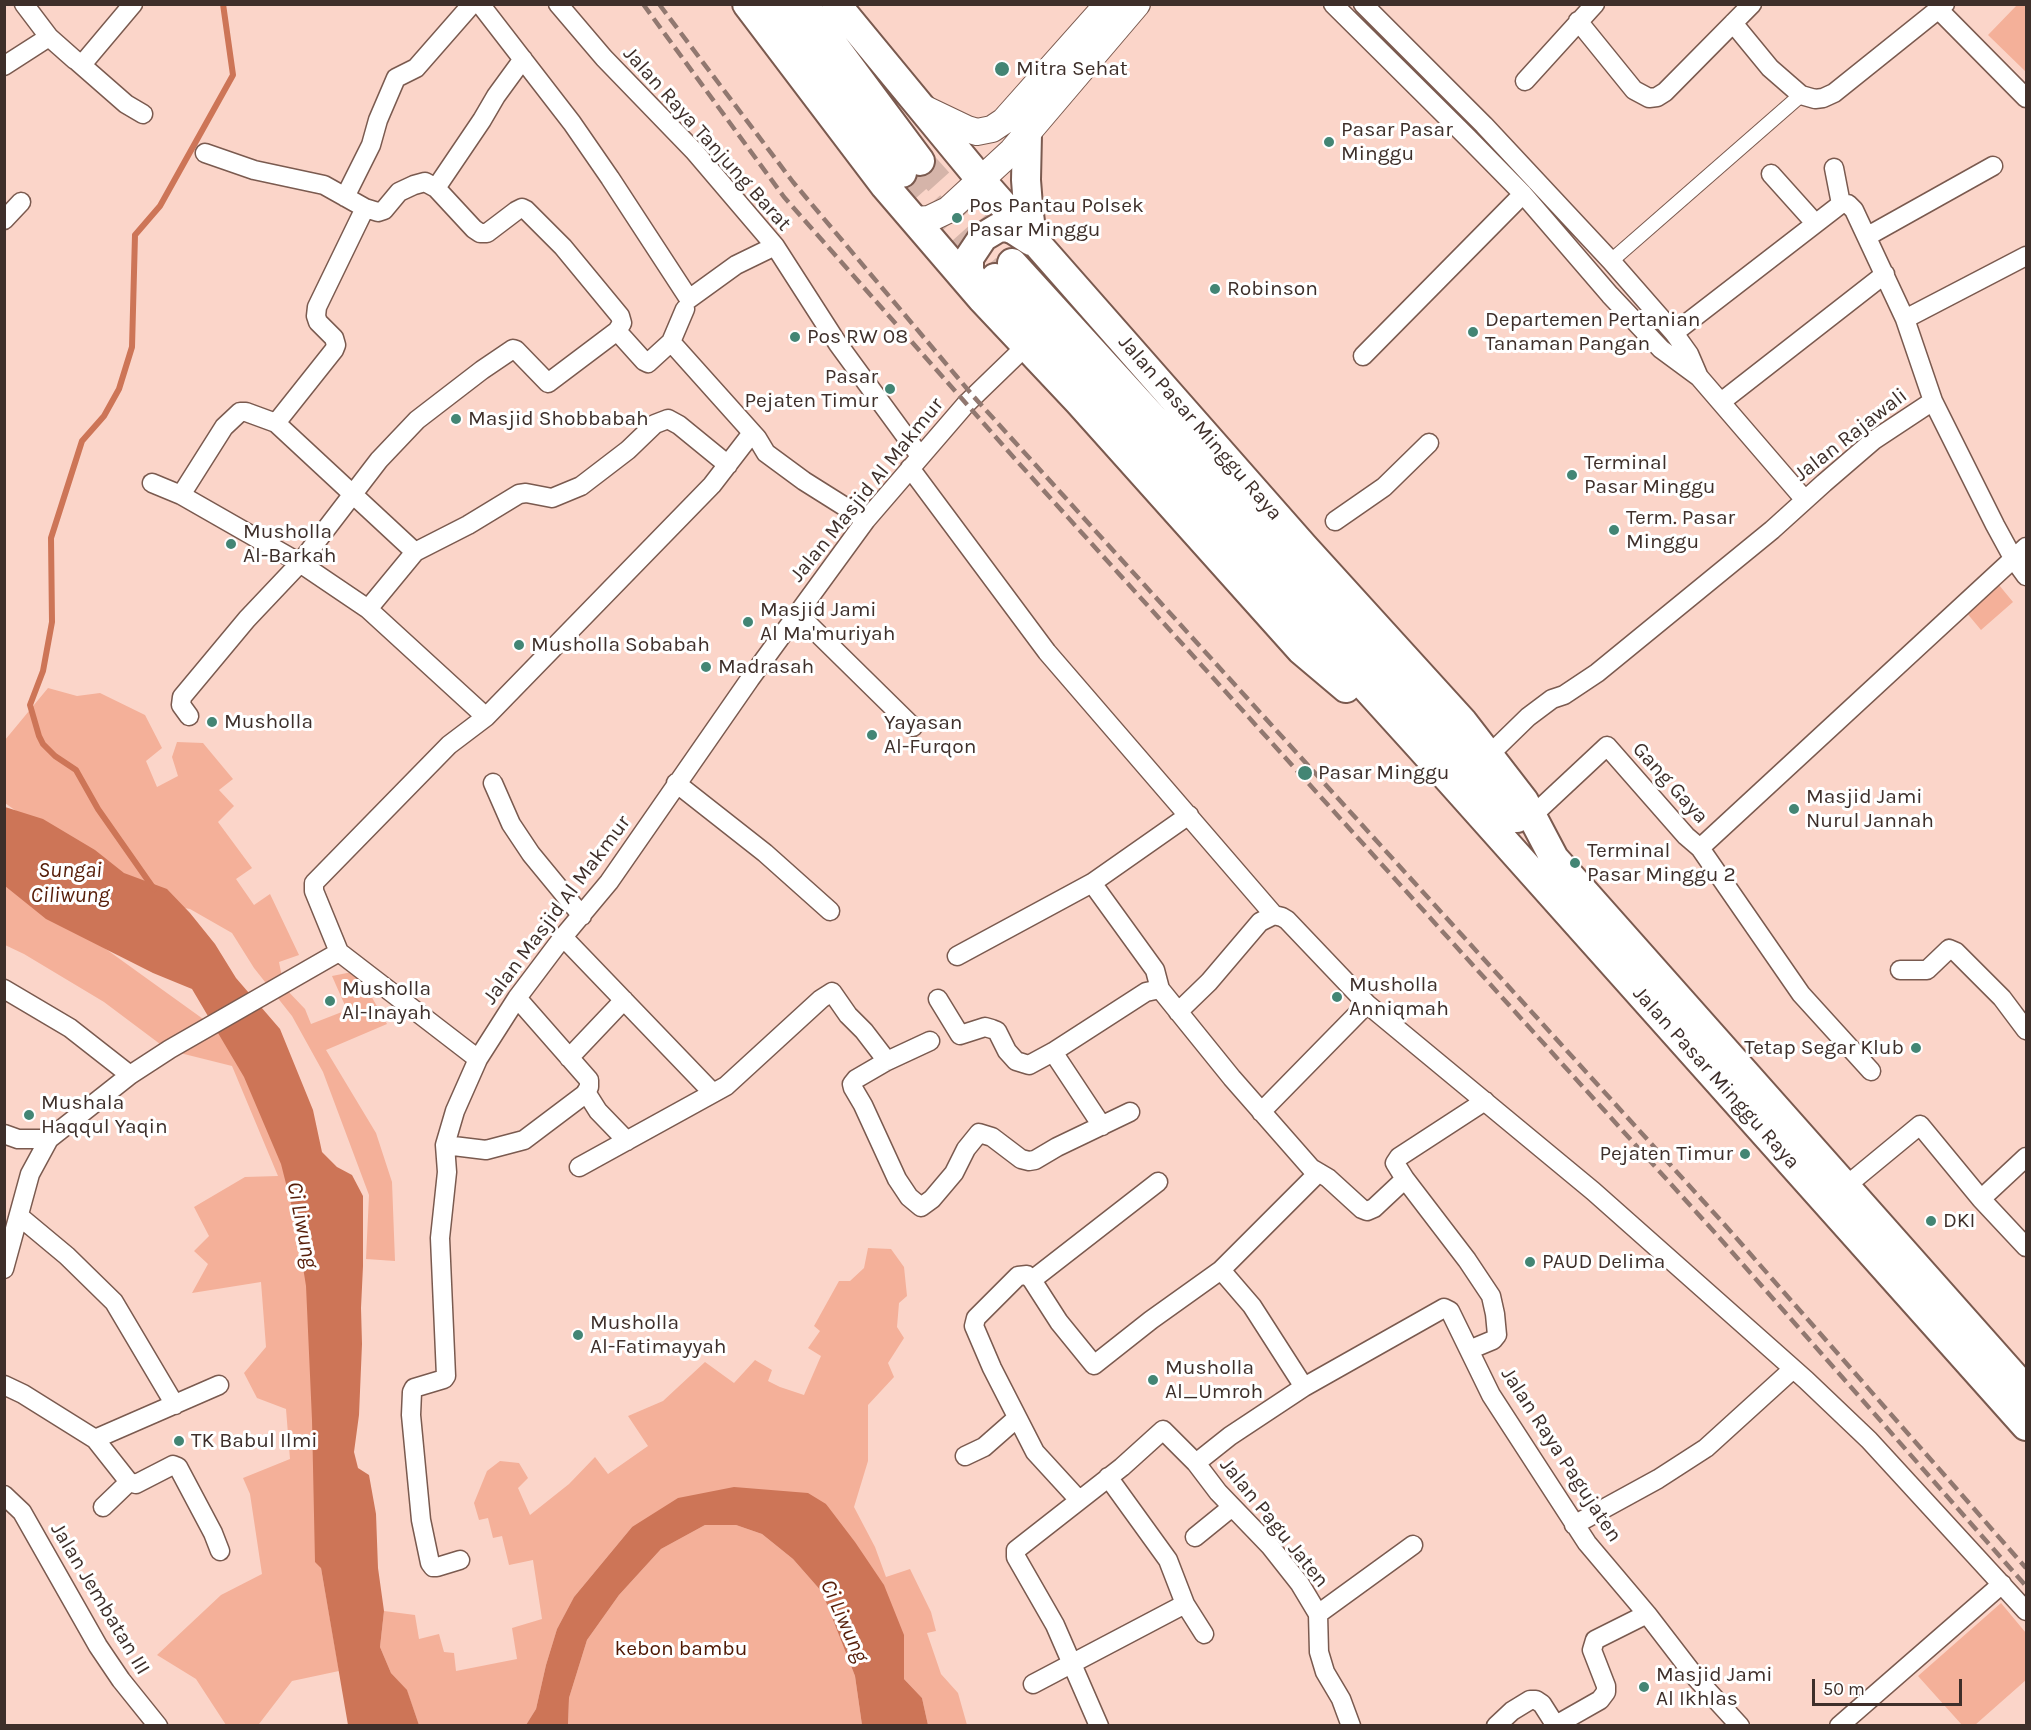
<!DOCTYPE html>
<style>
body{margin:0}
#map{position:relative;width:2031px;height:1730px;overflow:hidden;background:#fbd5c9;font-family:Karla,sans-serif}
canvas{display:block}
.frame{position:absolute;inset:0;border:6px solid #3e2f2a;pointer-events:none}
.scale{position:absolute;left:1812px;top:1679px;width:150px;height:27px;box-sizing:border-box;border:3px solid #3e2f2a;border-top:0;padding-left:8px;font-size:18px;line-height:21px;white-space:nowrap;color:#3e2f2a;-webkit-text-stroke:4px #fff;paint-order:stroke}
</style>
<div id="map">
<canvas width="2031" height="1730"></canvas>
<div class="frame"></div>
<div class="scale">50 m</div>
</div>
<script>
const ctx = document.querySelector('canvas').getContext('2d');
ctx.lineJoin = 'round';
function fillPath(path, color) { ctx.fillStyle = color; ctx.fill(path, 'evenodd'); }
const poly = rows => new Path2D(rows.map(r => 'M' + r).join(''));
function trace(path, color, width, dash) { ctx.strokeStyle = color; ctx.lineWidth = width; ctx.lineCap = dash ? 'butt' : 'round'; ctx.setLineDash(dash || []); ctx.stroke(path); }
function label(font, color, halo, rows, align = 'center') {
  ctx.font = font + ' Karla,sans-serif'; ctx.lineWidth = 6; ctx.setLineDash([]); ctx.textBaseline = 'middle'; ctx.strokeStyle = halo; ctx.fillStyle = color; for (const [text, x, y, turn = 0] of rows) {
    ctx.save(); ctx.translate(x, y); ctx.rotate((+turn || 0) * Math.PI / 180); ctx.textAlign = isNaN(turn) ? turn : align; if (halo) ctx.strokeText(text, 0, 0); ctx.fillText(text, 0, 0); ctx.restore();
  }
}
fillPath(poly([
 [2017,5,2026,5,2025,71,1988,35],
 [1999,585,2013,602,1981,630,1966,612],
 [48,688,77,696,100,693,145,715,162,748,146,761,157,787,178,776,172,757,177,742,203,743,233,779,219,790,234,806,218,822,252,868,236,879,254,905,270,894,299,955,279,962,284,987,305,1009,311,1024,347,1010,332,976,357,971,387,1024,326,1050,376,1133,392,1182,395,1261,366,1259,369,1195,323,1072,292,1016,254,968,232,933,190,909,132,898,70,850,5,803,5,740],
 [5,882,85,934,217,1029,245,1041,307,1189,321,1568,339,1671,292,1681,259,1724,261,1725,226,1725,196,1679,157,1655,221,1595,262,1574,250,1494,243,1478,290,1459,286,1409,257,1398,244,1373,266,1347,261,1282,192,1293,208,1264,194,1251,209,1236,194,1207,245,1177,278,1176,232,1066,168,1050,104,1002,24,954,5,945],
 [868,1248,891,1249,904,1267,907,1296,899,1303,897,1327,904,1338,888,1363,894,1377,868,1405,868,1461,854,1507,875,1547,886,1577,910,1569,931,1612,936,1631,927,1633,941,1674,958,1693,967,1725,928,1725,922,1698,904,1679,826,1504,632,1527,574,1597,557,1629,546,1665,536,1709,526,1725,419,1725,407,1691,391,1673,380,1647,384,1611,415,1615,419,1639,439,1634,444,1652,454,1653,456,1671,517,1659,512,1628,542,1619,533,1560,509,1565,502,1536,493,1538,488,1518,479,1520,474,1503,487,1471,500,1461,519,1463,528,1478,518,1488,530,1515,569,1484,595,1457,608,1474,648,1446,628,1416,663,1401,705,1362,734,1383,755,1360,772,1370,768,1381,780,1387,804,1395,821,1356,808,1348,820,1331,814,1326,839,1281,850,1281,864,1268],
 [705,1525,736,1525,762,1534,793,1559,822,1592,855,1676,862,1725,568,1726,569,1698,587,1640,619,1595,661,1549],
 [2001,1603,2026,1633,2026,1680,1975,1725,1962,1725,1918,1676]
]), '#f4b099');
fillPath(poly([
 [5,807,43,819,95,850,124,873,167,889,190,913,215,944,236,978,280,1029,313,1110,322,1152,337,1167,352,1175,363,1196,363,1266,361,1308,362,1344,359,1415,354,1452,358,1468,369,1475,376,1514,378,1568,384,1611,380,1647,391,1673,407,1690,419,1725,348,1725,321,1568,315,1562,312,1420,306,1286,296,1223,281,1164,244,1077,192,989,153,973,46,919,5,886],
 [734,1487,808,1493,826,1504,855,1542,884,1585,904,1635,904,1679,922,1698,928,1725,862,1725,855,1676,822,1592,793,1559,762,1534,736,1525,705,1525,661,1549,619,1595,587,1640,569,1698,568,1725,526,1725,536,1709,546,1665,557,1629,574,1597,632,1527,678,1498]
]), '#cd7557');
trace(poly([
 [154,889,98,809,76,770,55,756,43,744,39,736,30,705,43,671,52,622,51,538,82,441,104,416,119,389,132,347,135,235,160,206,233,75,223,4]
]), '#cd7557', 6);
trace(poly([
 [920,161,1012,263],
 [902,173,995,278]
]), '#d5b4a9', 28, [28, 14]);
const pedestrian = poly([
 [1611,261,1801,95]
]);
const minor = poly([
 [24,4,49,37],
 [480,4,572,123,610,178,689,299,736,265,775,246],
 [558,4,604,58,694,151,775,246,838,344,920,456],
 [1333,4,1468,138,1523,194,1610,295,1661,349,1699,377,1805,500],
 [1363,4,1484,125,1611,261,1674,333,1689,354,1698,375],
 [1939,10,2026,98],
 [1578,21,1634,90,1649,98,1657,97,1665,92,1752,4],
 [1733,23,1770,68,1801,95,1815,99,1823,98,1834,93,1945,4],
 [78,62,126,104,143,114],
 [4,66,49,37,75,60,82,63,85,61,133,4],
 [1525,81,1595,4],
 [1834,168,1841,204],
 [1771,174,1815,223],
 [436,188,482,120,496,96,523,59],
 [345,197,371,145,378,120,396,78,416,68,472,4],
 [4,220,21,202],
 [1866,235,1875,232,1993,166],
 [1905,319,2026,256],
 [617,331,644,361,648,363,671,342,685,309],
 [1674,333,1841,204,1848,204,1854,210,1905,319,1933,401,1995,525,2013,558,2026,576],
 [671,342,757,438,766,453,804,481,866,520],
 [1363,356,1523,194],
 [1721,402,1885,274],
 [276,423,334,350,336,345,334,338,318,322,316,316,317,307,365,208],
 [910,468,1047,652,1274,915],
 [152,483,181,495,224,427,240,412,246,412,276,423,415,552],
 [181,495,300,563,368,609,486,717],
 [1335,521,1384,487,1429,443],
 [368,609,415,552,468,525,519,494,526,493,552,498,581,486,628,450,655,424,668,419,679,425,728,465],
 [797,613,913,727],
 [189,716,181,705,182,697,247,619,300,563,379,460,417,420,482,370,513,349,516,350,548,383,617,331,622,323,620,316,563,247,526,210,522,208,516,211,487,233,480,233,474,229,436,188,425,182,414,185,399,192,384,210,378,212,365,208,324,185,254,170,205,153],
 [1490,754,1528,717,1552,699,1564,695,1597,673,1772,530,1824,483,1874,440,1933,401],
 [493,783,511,824,531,854,582,916],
 [676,783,765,853,830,911],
 [1532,816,1607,746,1686,836,1700,848,1801,994,1871,1071],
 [1700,848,2026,547],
 [1092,883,1155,970,1160,989,1232,1078,1311,1168,1328,1178,1362,1209,1367,1211,1374,1208,1405,1179],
 [563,937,713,1093],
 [957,956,1092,883,1189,815],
 [1900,970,1927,970,1949,949,1956,952,2002,998,2026,1030],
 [4,989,70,1028,130,1075],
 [938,999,960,1035,985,1027,992,1029,997,1031,1007,1051,1016,1061,1029,1065,1053,1052,1146,992,1160,989],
 [1367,1004,1593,1191,1806,1380,1869,1440,2026,1611],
 [1178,1012,1209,982,1260,922,1274,915,1282,917,1287,920,1367,1004,1261,1112],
 [930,1041,887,1061,856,1079,852,1084,853,1088,863,1105,897,1179,909,1197,921,1207,932,1199,954,1173,966,1149,979,1133,992,1137,1021,1159,1029,1161,1035,1160,1057,1147,1130,1112],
 [1053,1052,1102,1126],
 [569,1058,624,1000],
 [478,1059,339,952,314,891,314,883,449,745,486,717,712,485,752,433],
 [586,1092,598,1111,627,1141],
 [4,1134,18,1139,49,1139],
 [445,1145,486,1150,524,1140,585,1094,589,1087,589,1080,517,998],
 [579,1167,726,1086,821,999,832,992,848,1015,864,1031,887,1061],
 [1846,1186,1920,1125,1981,1199,2026,1157],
 [1981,1199,2026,1247],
 [19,1216,67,1256,114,1302,175,1405],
 [4,1269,30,1174,49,1139,130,1075,170,1049,339,952],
 [1032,1280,1158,1182],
 [1469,1350,1493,1340,1497,1335,1495,1314,1491,1296,1467,1260,1405,1179,1395,1163,1399,1157,1485,1101],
 [4,1385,23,1394,95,1439,129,1482,136,1484,173,1465,178,1467,213,1533,220,1551],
 [1304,1387,1252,1306,1221,1270,1318,1173],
 [95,1439,219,1385],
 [965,1456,984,1447,1017,1418],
 [1108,1477,1168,1560,1185,1604,1204,1634],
 [4,1495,22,1512,98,1646,121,1680,158,1726],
 [1079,1500,1035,1452,992,1368,974,1326,976,1318,1018,1276,1027,1275,1032,1280,1059,1322,1094,1365,1151,1320,1221,1270],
 [103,1507,129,1482],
 [1574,1525,1658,1479,1706,1448,1793,1369],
 [1195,1537,1232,1507],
 [460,1560,437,1567,433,1567,430,1563,421,1520,411,1415,412,1392,414,1388,444,1379,446,1376,440,1238,447,1172,445,1145,455,1111,478,1059,517,998,563,937,609,882,750,679,866,520,966,404,1027,345],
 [1318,1614,1413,1545],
 [1033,1684,1185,1604],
 [1556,1725,1600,1700,1606,1692,1606,1686,1592,1650,1595,1640,1647,1614],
 [1099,1726,1055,1625,1016,1557,1016,1550,1122,1467,1163,1430,1196,1463],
 [1351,1726,1341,1699,1325,1672,1319,1652,1318,1614,1300,1584,1270,1546,1218,1492,1196,1463,1230,1436,1304,1387,1444,1308,1450,1311,1491,1395,1587,1543,1647,1614,1697,1679,1740,1726],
 [1496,1726,1512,1711,1530,1700,1536,1700,1542,1704,1556,1726],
 [1839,1726,2002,1584]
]);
const secondary = poly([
 [923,108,967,129,977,132,992,129,1004,121,1108,4],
 [916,220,929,219,948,210,1012,151,1137,4]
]);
const primary = poly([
 [747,4,885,186,982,299,1079,402,1301,650,1346,688],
 [773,4,902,173],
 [803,4,920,161],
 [836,4,981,180,1304,547,1463,722,1524,801,1554,858,2026,1390],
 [1027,134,1026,180,1028,206,1031,230,1037,240],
 [1012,263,1517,818],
 [995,278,1421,748,2026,1426],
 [978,289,969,271,969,258,983,237,998,228,1006,227,1014,230,1031,241]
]);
trace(pedestrian, '#7a5a4f', 16);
trace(minor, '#7a5a4f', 21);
trace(secondary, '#7a5a4f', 28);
trace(primary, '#7a5a4f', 32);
trace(pedestrian, '#fff', 14);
trace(minor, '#fff', 18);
trace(secondary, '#fff', 26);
trace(primary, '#fff', 28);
trace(poly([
 [643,4,784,197,1016,460,1717,1235,2026,1586],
 [659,4,793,182,974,397,1724,1224,2026,1568]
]), '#917870', 4.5, [12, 6]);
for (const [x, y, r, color] of [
 [1002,69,8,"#438574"],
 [1329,142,6,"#438574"],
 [957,218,6,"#438574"],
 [1215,289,6,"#438574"],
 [1473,332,6,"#438574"],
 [795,337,6,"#438574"],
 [890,389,6,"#438574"],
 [456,419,6,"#438574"],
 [1572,475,6,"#438574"],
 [1614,530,6,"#438574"],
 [231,544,6,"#438574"],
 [748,622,6,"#438574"],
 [519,645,6,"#438574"],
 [706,667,6,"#438574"],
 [212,722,6,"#438574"],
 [872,735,6,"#438574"],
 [1305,773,8,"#438574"],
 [1794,809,6,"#438574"],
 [1575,863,6,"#438574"],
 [1337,997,6,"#438574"],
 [330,1001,6,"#438574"],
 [1916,1048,6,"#438574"],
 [29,1115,6,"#438574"],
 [1745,1154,6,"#438574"],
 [1931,1221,6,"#438574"],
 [1530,1262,6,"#438574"],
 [578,1335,6,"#438574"],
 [1153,1380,6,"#438574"],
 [179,1441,6,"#438574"],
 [1644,1687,6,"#438574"]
]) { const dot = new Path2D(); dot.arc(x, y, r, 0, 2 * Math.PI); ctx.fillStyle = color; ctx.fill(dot); trace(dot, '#fff', 2); }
label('21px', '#3e2f2a', '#fff', [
 ["Mitra Sehat",1016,69],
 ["Pasar Pasar",1341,130],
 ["Minggu",1341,154],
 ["Pos Pantau Polsek",969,206],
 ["Pasar Minggu",969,230],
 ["Robinson",1227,289],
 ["Departemen Pertanian",1485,320],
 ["Tanaman Pangan",1485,344],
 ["Pos RW 08",807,337],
 ["Pasar",878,377,"right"],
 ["Pejaten Timur",878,401,"right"],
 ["Masjid Shobbabah",468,419],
 ["Terminal",1584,463],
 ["Pasar Minggu",1584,487],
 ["Term. Pasar",1626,518],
 ["Minggu",1626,542],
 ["Musholla",243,532],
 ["Al-Barkah",243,556],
 ["Masjid Jami",760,610],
 ["Al Ma'muriyah",760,634],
 ["Musholla Sobabah",531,645],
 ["Madrasah",718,667],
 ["Musholla",224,722],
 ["Yayasan",884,723],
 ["Al-Furqon",884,747],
 ["Pasar Minggu",1318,773],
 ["Masjid Jami",1806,797],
 ["Nurul Jannah",1806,821],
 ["Terminal",1587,851],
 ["Pasar Minggu 2",1587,875],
 ["Musholla",1349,985],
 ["Anniqmah",1349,1009],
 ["Musholla",342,989],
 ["Al-Inayah",342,1013],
 ["Tetap Segar Klub",1904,1048,"right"],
 ["Mushala",41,1103],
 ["Haqqul Yaqin",41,1127],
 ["Pejaten Timur",1733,1154,"right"],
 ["DKI",1943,1221],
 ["PAUD Delima",1542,1262],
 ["Musholla",590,1323],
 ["Al-Fatimayyah",590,1347],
 ["Musholla",1165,1368],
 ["Al_Umroh",1165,1392],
 ["TK Babul Ilmi",191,1441],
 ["Masjid Jami",1656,1675],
 ["Al Ikhlas",1656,1699]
], 'left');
label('21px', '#3e2f2a', '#fff', [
 ["Jalan Raya Tanjung Barat",707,139,48],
 ["Jalan Pasar Minggu Raya",1200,428,49],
 ["Jalan Rajawali",1851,435,-38],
 ["Jalan Masjid Al Makmur",867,490,-51],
 ["Gang Gaya",1670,783,48],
 ["Jalan Masjid Al Makmur",557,910,-53],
 ["Jalan Pasar Minggu Raya",1716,1078,48],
 ["Jalan Raya Pagujaten",1561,1455,57],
 ["Jalan Pagu Jaten",1274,1523,51],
 ["Jalan Jembatan III",100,1599,59]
]);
label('21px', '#4f1702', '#fff', [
 ["kebon bambu",681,1649]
]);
label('italic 22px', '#561d08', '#fff', [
 ["Sungai",70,871],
 ["Ciliwung",70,896],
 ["Ci Liwung",302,1225,79],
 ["Ci Liwung",844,1621,66]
]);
</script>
